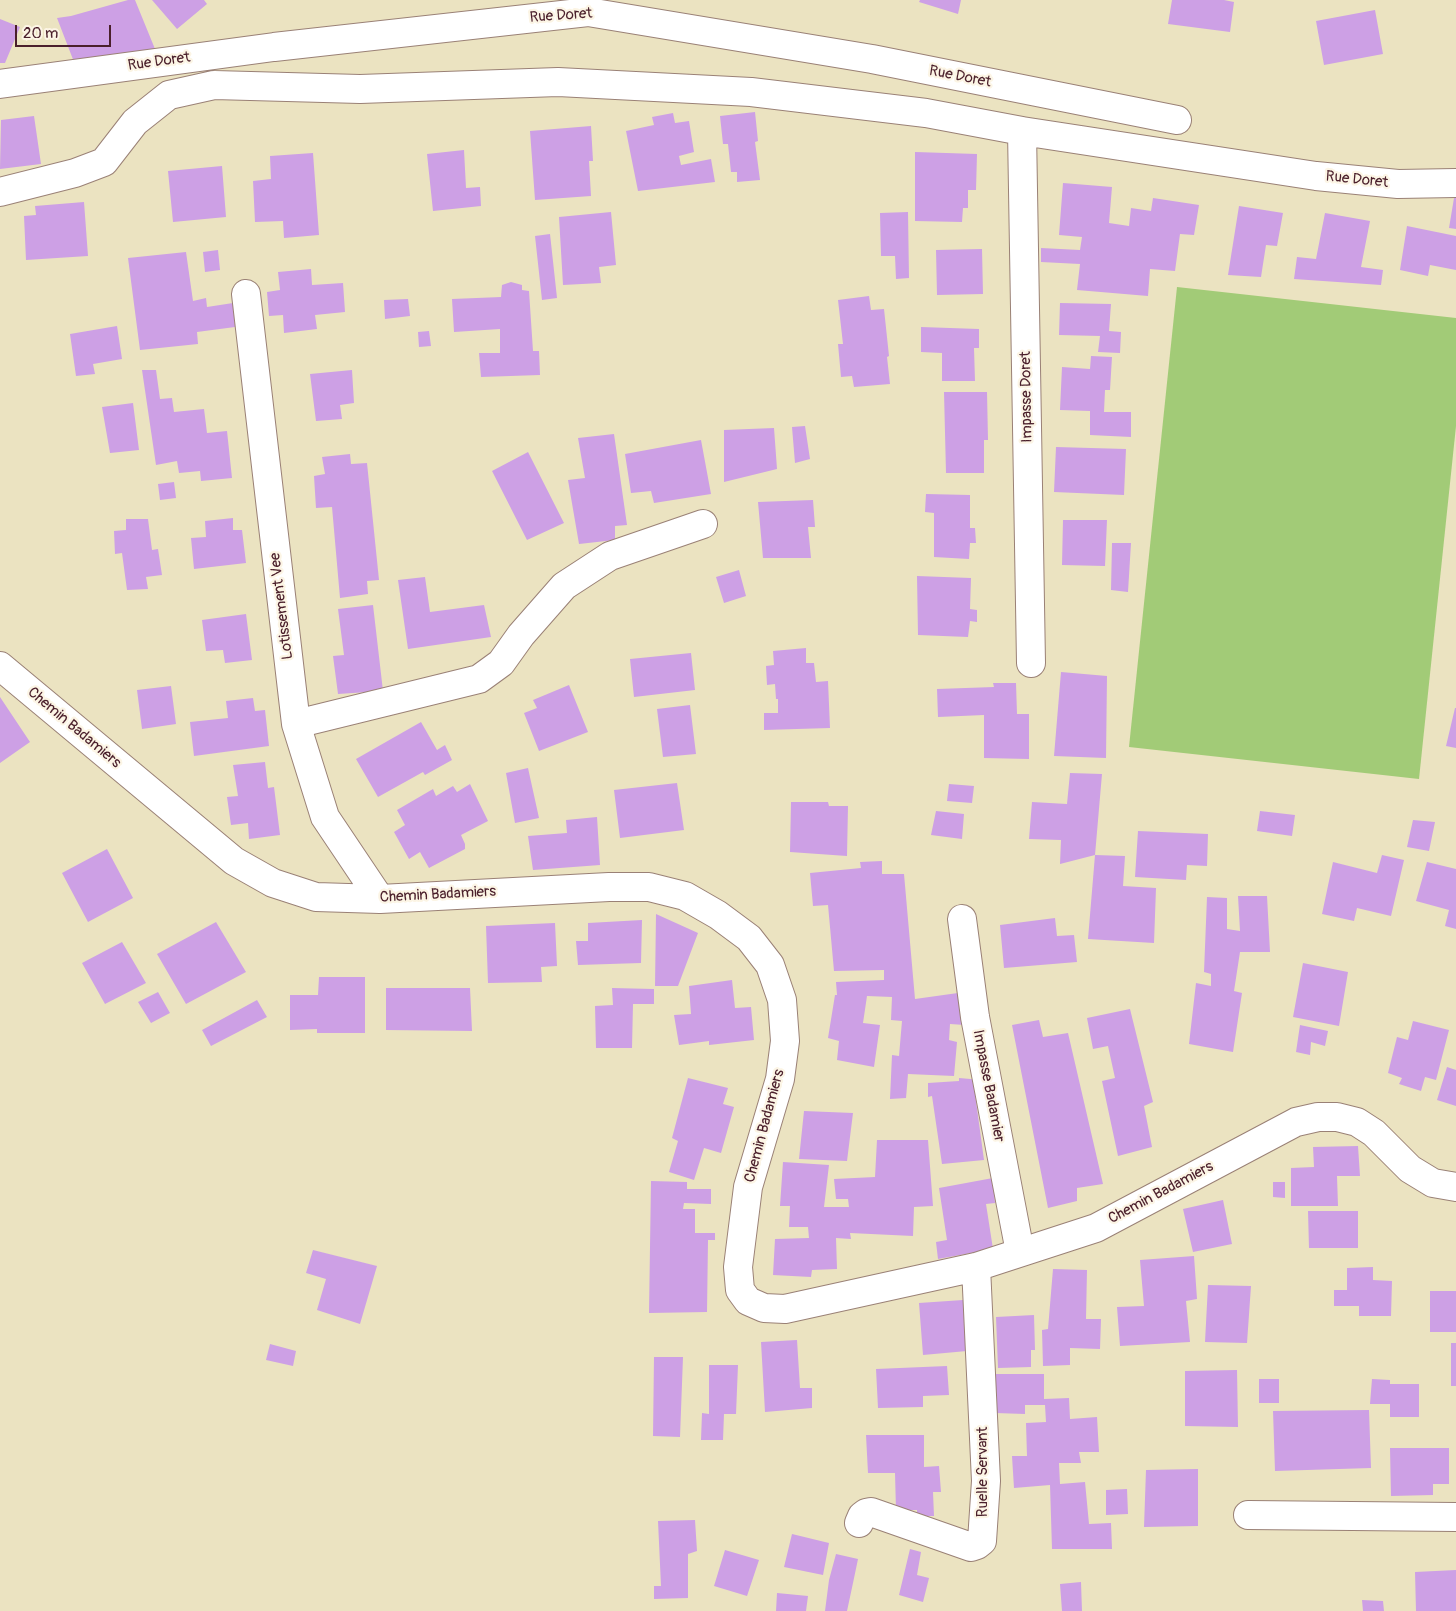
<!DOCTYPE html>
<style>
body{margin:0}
#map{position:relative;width:1456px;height:1611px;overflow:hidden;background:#ebe3c1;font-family:Pangolin,sans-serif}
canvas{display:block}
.scale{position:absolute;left:15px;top:25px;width:96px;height:22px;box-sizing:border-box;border:2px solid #4a1f2b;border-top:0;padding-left:6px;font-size:15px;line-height:18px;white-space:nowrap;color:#4a1f2b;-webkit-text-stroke:4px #fcf5e5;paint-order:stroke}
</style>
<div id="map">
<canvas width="1456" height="1611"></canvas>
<div class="scale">20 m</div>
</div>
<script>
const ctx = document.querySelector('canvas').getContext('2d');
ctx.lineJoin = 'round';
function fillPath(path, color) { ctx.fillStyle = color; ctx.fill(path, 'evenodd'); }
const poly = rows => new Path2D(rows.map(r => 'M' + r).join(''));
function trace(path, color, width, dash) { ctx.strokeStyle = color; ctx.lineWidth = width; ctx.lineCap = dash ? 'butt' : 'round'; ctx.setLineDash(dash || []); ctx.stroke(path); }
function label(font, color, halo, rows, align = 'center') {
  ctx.font = font + ' Pangolin,sans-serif'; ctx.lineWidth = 4.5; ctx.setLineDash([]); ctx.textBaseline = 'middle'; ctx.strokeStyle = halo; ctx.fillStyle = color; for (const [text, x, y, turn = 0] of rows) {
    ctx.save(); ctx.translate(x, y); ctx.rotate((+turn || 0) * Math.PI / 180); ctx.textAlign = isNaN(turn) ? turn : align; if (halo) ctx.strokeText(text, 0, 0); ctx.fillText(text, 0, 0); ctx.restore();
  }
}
fillPath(poly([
 [1177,287,1456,318,1456,426,1419,779,1129,747]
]), '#a2cb77');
fillPath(poly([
 [128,0,135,0,155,49,74,62,57,18,71,16],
 [152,0,204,0,207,4,177,29],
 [920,0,961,0,958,14,919,2],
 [1172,0,1224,0,1234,2,1230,32,1168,24],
 [1375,10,1383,54,1324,65,1316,21],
 [0,19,20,27,5,63,0,63],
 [755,112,758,141,755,142,760,180,737,182,737,172,731,172,728,144,723,144,720,116],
 [673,113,675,123,689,121,694,152,679,156,681,165,711,159,715,182,638,191,626,131,654,125,652,117],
 [34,116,41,164,0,169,1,120],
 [591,126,593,161,589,161,591,196,535,200,530,131],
 [464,150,466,188,480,187,481,206,433,211,427,154],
 [915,152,977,154,976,190,968,190,968,208,963,208,962,222,915,221],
 [313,153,319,235,284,238,283,221,255,222,253,181,271,179,270,156],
 [222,166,226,217,173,222,168,171],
 [1063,183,1112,187,1109,223,1129,226,1131,208,1151,211,1153,198,1199,205,1194,235,1180,234,1175,271,1150,269,1148,296,1077,290,1080,264,1041,262,1041,248,1080,250,1082,237,1059,235],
 [1454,198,1456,198,1456,229,1449,228],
 [84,202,88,256,26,260,24,216,36,215,35,206],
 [1239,206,1283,213,1277,246,1266,245,1261,277,1228,275],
 [611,212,616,265,599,267,601,283,563,285,559,217],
 [908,212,909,278,896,279,895,256,881,256,880,213],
 [1325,213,1370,221,1361,267,1383,270,1381,285,1294,279,1297,257,1316,259],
 [1407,226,1456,236,1456,270,1430,265,1428,276,1400,270],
 [550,234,557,298,542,300,535,236],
 [982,249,983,294,937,295,936,250],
 [218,250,220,270,205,272,203,252],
 [186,252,193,301,206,298,207,307,233,303,235,327,197,332,198,344,140,350,128,258],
 [311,269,312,285,343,283,345,312,315,315,317,329,284,333,283,315,269,316,267,292,280,290,278,272],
 [511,282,522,285,522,290,529,291,533,351,539,351,540,375,481,377,479,353,500,353,500,329,454,332,452,299,501,297,502,285],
 [869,296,871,310,884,309,889,356,887,357,890,384,854,387,852,376,841,377,838,344,843,344,838,300],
 [408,299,410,316,385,319,384,300],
 [1060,303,1111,304,1109,331,1121,332,1120,353,1098,352,1100,336,1059,335],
 [117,326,122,359,93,364,95,374,76,376,70,334],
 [921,327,979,329,979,348,974,348,975,381,942,381,942,353,921,352],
 [429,331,431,346,419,347,418,332],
 [1091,356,1112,357,1110,390,1105,390,1104,412,1131,412,1131,437,1090,435,1090,411,1060,410,1062,367,1090,369],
 [142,370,156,370,160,399,172,398,174,412,204,409,207,433,227,431,232,478,201,481,200,471,179,473,177,461,156,465],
 [352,370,354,403,340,405,342,419,316,421,310,374],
 [944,392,987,392,988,440,984,440,984,473,946,473],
 [133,403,139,450,110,453,102,407],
 [805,426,810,459,795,463,792,427],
 [774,428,777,469,724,482,724,430],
 [614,434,627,525,615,526,615,540,579,544,568,480,585,478,578,438],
 [701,440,711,494,654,503,651,491,631,493,625,454],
 [1056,447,1126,449,1124,495,1054,492],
 [528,452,564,523,527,540,492,471],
 [350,454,351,464,367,463,379,580,367,581,368,594,340,598,332,507,316,508,314,476,325,474,322,457],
 [174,482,176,498,160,500,158,484],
 [926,494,970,495,970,528,975,528,976,543,970,543,969,559,934,557,934,513,925,512],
 [813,500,815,527,808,527,811,558,763,558,758,502],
 [233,518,233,530,242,530,246,563,194,569,191,538,206,537,205,521],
 [126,519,148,519,152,550,158,549,162,575,146,577,148,589,127,590,122,553,115,554,114,531,126,530],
 [1063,520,1107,520,1105,566,1062,565],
 [1112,543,1131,543,1128,592,1111,590],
 [739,570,746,596,724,603,716,577],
 [917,576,971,578,970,609,977,610,977,622,970,621,968,637,918,635],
 [425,577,430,612,484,605,491,637,408,649,398,580],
 [373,605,383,691,338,694,333,656,344,655,338,609],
 [246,614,252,660,225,663,223,650,206,651,202,620],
 [806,648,806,663,814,663,816,682,828,681,830,728,764,730,764,713,778,713,778,699,776,699,775,684,767,685,766,666,774,665,773,651],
 [691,653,695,690,634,697,630,659],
 [1061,672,1107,676,1106,758,1054,756],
 [993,683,1016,683,1017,714,1029,714,1029,759,984,758,984,715,938,717,937,689,994,687],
 [569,685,588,732,539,751,524,713,537,708,533,700],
 [171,686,176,724,142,729,137,690],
 [0,697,30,742,0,763],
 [253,698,255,711,265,710,269,746,194,756,190,722,228,718,226,701],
 [690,705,696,754,663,757,657,709],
 [1455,708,1456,708,1456,748,1446,746],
 [421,722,437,750,445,745,452,760,425,775,423,772,378,797,356,759],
 [265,762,268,788,274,787,280,835,249,839,248,823,231,825,227,797,238,796,233,765],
 [528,768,539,818,515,823,506,773],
 [1070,773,1102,774,1095,855,1060,864,1061,840,1029,839,1032,802,1067,804],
 [677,783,684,830,620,838,614,790],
 [470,784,488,821,461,835,465,844,465,849,429,868,420,852,409,859,394,832,405,825,397,810,433,789,436,796,453,786,457,792],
 [949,784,974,786,972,803,947,801],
 [791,802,828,802,829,806,848,806,847,856,790,852],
 [936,811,964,814,962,839,931,835],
 [1260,811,1295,815,1292,836,1257,831],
 [597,817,600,865,533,870,528,836,567,833,566,820],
 [1413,820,1435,822,1429,851,1407,847],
 [1138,831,1208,834,1207,866,1187,865,1186,880,1135,877],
 [107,849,133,898,88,922,62,873],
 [1095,855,1125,856,1123,886,1156,888,1154,943,1088,939],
 [1382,855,1404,860,1391,916,1357,908,1354,921,1322,914,1333,862,1377,873],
 [882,861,882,874,904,874,915,999,965,992,965,1025,950,1024,949,1040,957,1042,954,1076,908,1074,906,1098,890,1099,892,1055,899,1056,902,1021,891,1020,892,997,867,996,863,1023,880,1025,874,1067,837,1060,839,1041,828,1038,835,995,837,995,836,982,884,980,884,970,834,971,828,905,813,906,810,873,861,868,860,862],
 [1427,862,1456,869,1456,929,1445,926,1449,910,1416,901],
 [1238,896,1267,896,1270,952,1240,952,1234,991,1242,993,1233,1052,1189,1044,1196,983,1211,986,1211,974,1204,972,1207,897,1227,898,1227,929,1240,931],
 [656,914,698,933,678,986,655,986],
 [1055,918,1057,936,1074,935,1077,962,1004,968,1000,925],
 [642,920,641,963,578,965,576,941,588,941,588,923],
 [216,922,246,972,186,1004,157,954],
 [555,923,557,966,541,967,542,982,488,983,486,926],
 [122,942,146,983,105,1004,82,963],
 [1303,963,1348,972,1339,1026,1293,1017],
 [319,977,365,977,365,1033,317,1033,317,1029,290,1030,290,995,318,995],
 [732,980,735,1008,751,1007,754,1040,709,1045,709,1041,679,1045,674,1015,691,1014,689,986],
 [386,988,470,988,472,1031,386,1030],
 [612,988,654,989,654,1004,633,1004,632,1048,596,1048,595,1006,613,1005],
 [158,992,170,1013,151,1023,138,1002],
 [257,1000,267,1017,211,1046,202,1030],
 [1130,1009,1153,1102,1144,1106,1152,1147,1118,1156,1102,1081,1115,1078,1108,1046,1093,1049,1087,1018],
 [1039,1020,1043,1037,1068,1033,1103,1184,1077,1188,1077,1201,1048,1208,1012,1025],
 [1413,1021,1449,1030,1436,1080,1425,1077,1421,1091,1399,1084,1402,1078,1388,1073,1397,1037,1408,1040],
 [1300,1025,1328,1031,1325,1046,1311,1042,1310,1055,1296,1052],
 [1447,1067,1456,1070,1456,1106,1437,1100],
 [688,1078,728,1088,723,1104,734,1107,721,1153,704,1148,694,1180,669,1172,678,1141,672,1138],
 [959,1078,982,1080,982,1093,975,1094,984,1160,942,1164,932,1096,928,1097,928,1083,959,1081],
 [804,1111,853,1113,847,1161,799,1159],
 [877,1140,928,1140,933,1206,914,1207,913,1236,850,1233,851,1239,836,1238,837,1269,812,1270,811,1277,773,1275,775,1239,809,1238,808,1227,789,1227,790,1206,780,1206,783,1162,829,1165,824,1207,849,1207,848,1199,836,1199,834,1179,875,1177],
 [1358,1146,1360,1176,1337,1176,1338,1206,1291,1206,1291,1168,1314,1167,1313,1147],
 [993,1178,995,1203,986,1204,993,1249,938,1259,936,1242,947,1240,939,1188],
 [651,1181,687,1182,687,1189,711,1189,711,1204,684,1203,683,1209,695,1209,695,1233,715,1233,715,1240,708,1240,707,1312,649,1313],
 [1273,1182,1285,1182,1285,1198,1273,1197],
 [1223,1200,1232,1244,1193,1252,1183,1209],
 [1308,1211,1358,1211,1358,1248,1309,1248],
 [313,1250,377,1266,360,1324,317,1310,326,1279,306,1273],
 [1194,1256,1197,1299,1186,1301,1190,1342,1120,1346,1117,1307,1144,1306,1140,1260],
 [1373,1267,1373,1280,1392,1281,1391,1316,1359,1316,1359,1306,1334,1306,1334,1290,1347,1290,1347,1268],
 [1053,1269,1087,1270,1086,1319,1101,1319,1100,1349,1070,1348,1070,1365,1043,1366,1042,1330,1048,1329],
 [1208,1285,1251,1286,1247,1343,1205,1342],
 [1430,1291,1456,1291,1456,1332,1430,1332],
 [963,1300,967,1351,923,1355,919,1303],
 [1034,1315,1035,1350,1031,1350,1031,1367,998,1368,996,1317],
 [797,1340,800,1388,812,1388,812,1408,765,1412,761,1342],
 [1451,1343,1456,1343,1456,1386,1451,1386],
 [270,1344,296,1351,293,1366,266,1360],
 [654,1357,683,1357,680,1437,653,1436],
 [709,1365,738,1365,736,1414,724,1414,723,1440,701,1440,702,1413,709,1414],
 [947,1366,949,1395,923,1396,923,1407,878,1408,876,1369],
 [1237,1370,1238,1427,1185,1426,1185,1371],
 [994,1374,1044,1374,1044,1399,1069,1398,1070,1419,1097,1417,1099,1452,1079,1452,1081,1463,1059,1463,1060,1484,1085,1482,1089,1524,1111,1523,1112,1549,1052,1549,1050,1485,1014,1488,1012,1456,1027,1456,1026,1423,1046,1422,1045,1405,1025,1405,1025,1414,995,1413],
 [1259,1379,1279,1379,1279,1403,1259,1403],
 [1372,1379,1390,1380,1390,1384,1419,1384,1419,1417,1390,1417,1390,1404,1370,1404],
 [1369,1410,1371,1468,1275,1471,1273,1411],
 [866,1435,924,1435,924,1467,939,1466,941,1492,933,1492,934,1516,917,1516,917,1510,896,1510,895,1473,868,1473],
 [1390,1448,1449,1448,1449,1484,1433,1484,1433,1495,1391,1496],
 [1198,1469,1198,1526,1144,1527,1146,1470],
 [1127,1489,1128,1514,1106,1515,1106,1490],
 [695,1520,697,1551,688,1554,688,1598,654,1599,654,1586,661,1586,658,1521],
 [792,1534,829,1543,823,1575,784,1567],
 [910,1549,921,1552,917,1575,929,1578,923,1602,899,1595],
 [725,1550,759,1560,747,1596,714,1586],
 [836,1554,858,1559,853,1583,847,1611,825,1611,829,1580],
 [1456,1570,1456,1611,1416,1611,1415,1572],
 [1081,1582,1082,1611,1062,1611,1060,1584],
 [777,1593,808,1596,806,1611,776,1611],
 [1362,1600,1383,1601,1384,1611,1363,1611]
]), '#cda0e5');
const minor = poly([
 [0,84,274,47,588,12,872,59,1177,120],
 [1022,131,1031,663],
 [0,192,75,173,104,162,135,122,169,95,214,85,360,89,558,82,751,92,926,113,1022,131,1316,176,1398,184,1456,183],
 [246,294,296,724,325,817,380,899],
 [0,666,234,861,273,883,316,897,380,899,609,887,649,887,685,896,718,915,749,938,770,965,782,1000,785,1041,780,1079,748,1187,738,1267,740,1290,748,1301,764,1308,785,1309,976,1267,1096,1228,1296,1122,1318,1117,1337,1117,1357,1122,1374,1133,1410,1169,1433,1183,1456,1187],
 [296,724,479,679,501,663,521,635,564,586,610,556,703,524],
 [962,919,975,1017,1020,1252],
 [1248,1515,1456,1517],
 [859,1523,862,1516,866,1513,871,1512,971,1547,977,1545,982,1541,986,1481,976,1267]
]);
trace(minor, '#9a8176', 30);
trace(minor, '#fff', 28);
label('15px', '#4a1f2b', '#fcf5e5', [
 ["Rue Doret",561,16,-4],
 ["Rue Doret",159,62,-8],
 ["Rue Doret",960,77,11],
 ["Rue Doret",1357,180,6],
 ["Impasse Doret",1027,397,-91],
 ["Lotissement Vee",282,606,-97],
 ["Chemin Badamiers",74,728,40],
 ["Chemin Badamiers",438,895,-3],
 ["Impasse Badamier",988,1086,79],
 ["Chemin Badamiers",765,1126,-75],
 ["Chemin Badamiers",1161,1193,-28],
 ["Ruelle Servant",983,1472,-90]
]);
</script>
